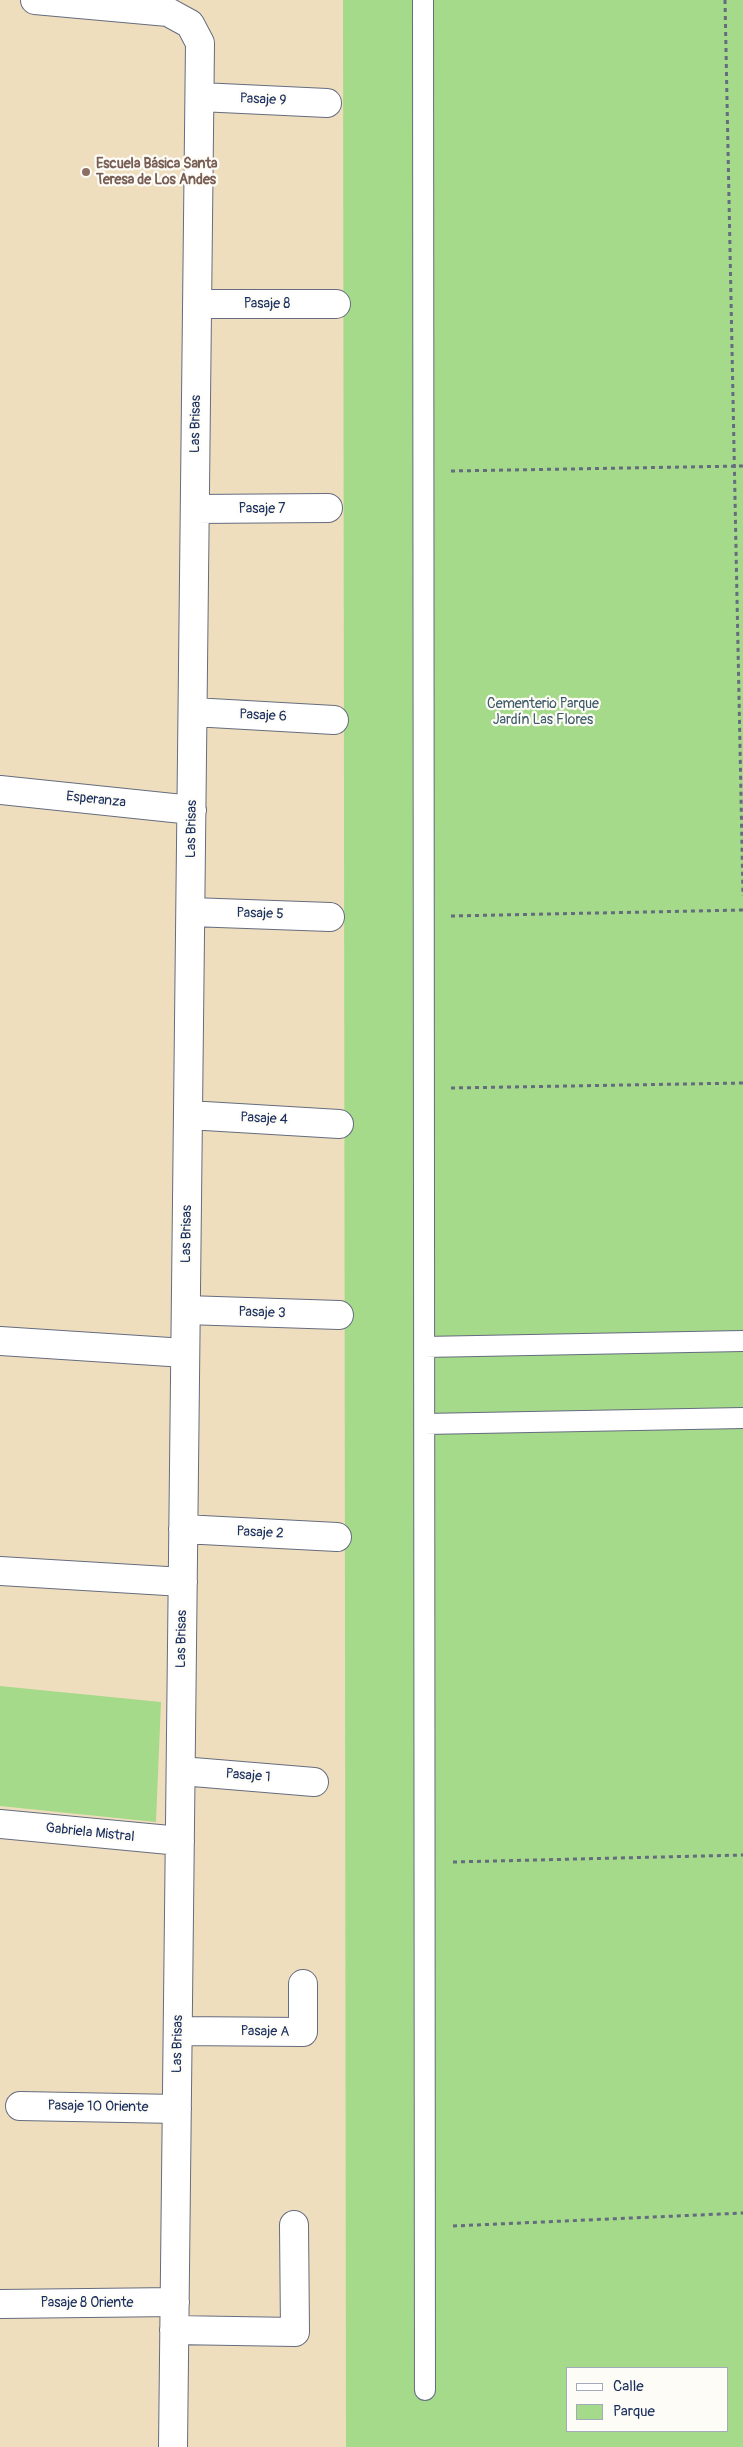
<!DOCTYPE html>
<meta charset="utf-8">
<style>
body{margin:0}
#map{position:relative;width:743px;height:2447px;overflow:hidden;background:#efdebd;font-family:Pangolin,sans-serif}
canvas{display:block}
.legend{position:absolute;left:566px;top:2367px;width:162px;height:65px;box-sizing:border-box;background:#fdfcf7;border:1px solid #a3aaba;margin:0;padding:6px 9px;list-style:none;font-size:15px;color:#1b2f5e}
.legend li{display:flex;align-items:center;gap:10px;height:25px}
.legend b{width:25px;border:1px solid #a3aaba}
</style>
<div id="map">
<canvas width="743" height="2447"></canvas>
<ul class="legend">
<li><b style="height:6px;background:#fff"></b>Calle</li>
<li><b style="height:14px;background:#a5da8a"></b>Parque</li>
</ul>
</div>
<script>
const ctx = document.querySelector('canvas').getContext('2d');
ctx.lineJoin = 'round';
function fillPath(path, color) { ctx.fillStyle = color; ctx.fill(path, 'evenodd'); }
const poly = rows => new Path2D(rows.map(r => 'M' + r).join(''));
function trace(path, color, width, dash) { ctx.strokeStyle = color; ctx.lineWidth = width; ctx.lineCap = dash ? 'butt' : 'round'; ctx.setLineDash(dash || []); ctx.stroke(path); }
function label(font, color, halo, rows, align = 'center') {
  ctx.font = font + ' Pangolin,sans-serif'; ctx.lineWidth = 4.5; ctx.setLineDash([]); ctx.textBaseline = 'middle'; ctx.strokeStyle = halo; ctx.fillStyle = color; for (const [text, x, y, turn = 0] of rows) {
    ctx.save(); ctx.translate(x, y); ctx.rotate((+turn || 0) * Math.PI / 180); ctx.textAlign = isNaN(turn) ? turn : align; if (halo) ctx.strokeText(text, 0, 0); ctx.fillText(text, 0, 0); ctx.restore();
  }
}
fillPath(poly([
 [343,0,743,0,743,2447,346,2447],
 [567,2368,727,2368,727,2431,567,2431],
 [0,1686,161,1702,156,1822,0,1806]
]), '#a5da8a');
const lane = poly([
 [423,0,425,2390],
 [424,1347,743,1341],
 [424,1424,743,1418]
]);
const street = poly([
 [35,0,168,12,190,24,200,43,173,2447],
 [200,97,327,103],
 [197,304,336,304],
 [195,509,328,508],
 [193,712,334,720],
 [0,790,192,810],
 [191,912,330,917],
 [188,1115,339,1124],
 [186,1310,339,1315],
 [0,1341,185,1353],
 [183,1529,337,1537],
 [0,1571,183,1582],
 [181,1771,314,1782],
 [0,1824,180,1841],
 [178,2031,303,2032,303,1984],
 [20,2106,177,2109],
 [0,2304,175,2302],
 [174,2330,295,2332,294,2225]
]);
trace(lane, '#656c7f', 22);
trace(street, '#656c7f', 30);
trace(poly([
 [725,0,743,896],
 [451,471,743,466],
 [451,916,743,910],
 [451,1088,743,1083],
 [453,1862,743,1855],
 [453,2226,743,2213]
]), '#656c7f', 3, [4, 4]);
trace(lane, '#fff', 20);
trace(street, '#fff', 28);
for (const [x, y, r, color] of [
 [86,172,5,"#8d6e63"]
]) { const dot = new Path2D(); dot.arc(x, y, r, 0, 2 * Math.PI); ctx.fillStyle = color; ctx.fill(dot); trace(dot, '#fdfcf7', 2); }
label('14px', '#1b2f5e', '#fdfcf7', [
 ["Pasaje 9",263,100,3],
 ["Pasaje 8",267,304],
 ["Las Brisas",196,424,-89],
 ["Pasaje 7",262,509],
 ["Pasaje 6",263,716,3],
 ["Esperanza",96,800,6],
 ["Las Brisas",192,829,-89],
 ["Pasaje 5",260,914,2],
 ["Pasaje 4",264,1119,3],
 ["Las Brisas",187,1234,-89],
 ["Pasaje 3",262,1313,2],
 ["Pasaje 2",260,1533,3],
 ["Las Brisas",182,1639,-89],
 ["Pasaje 1",248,1776,5],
 ["Gabriela Mistral",90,1833,6],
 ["Pasaje A",265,2032,1],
 ["Las Brisas",178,2044,-89],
 ["Pasaje 10 Oriente",98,2107,1],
 ["Pasaje 8 Oriente",87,2303]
]);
label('bold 14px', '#785e54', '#fdfcf7', [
 ["Escuela Básica Santa",96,164],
 ["Teresa de Los Andes",96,180]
], 'left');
label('14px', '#3e5a69', '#fdfcf7', [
 ["Cementerio Parque",543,704],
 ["Jardín Las Flores",543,720]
]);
</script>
